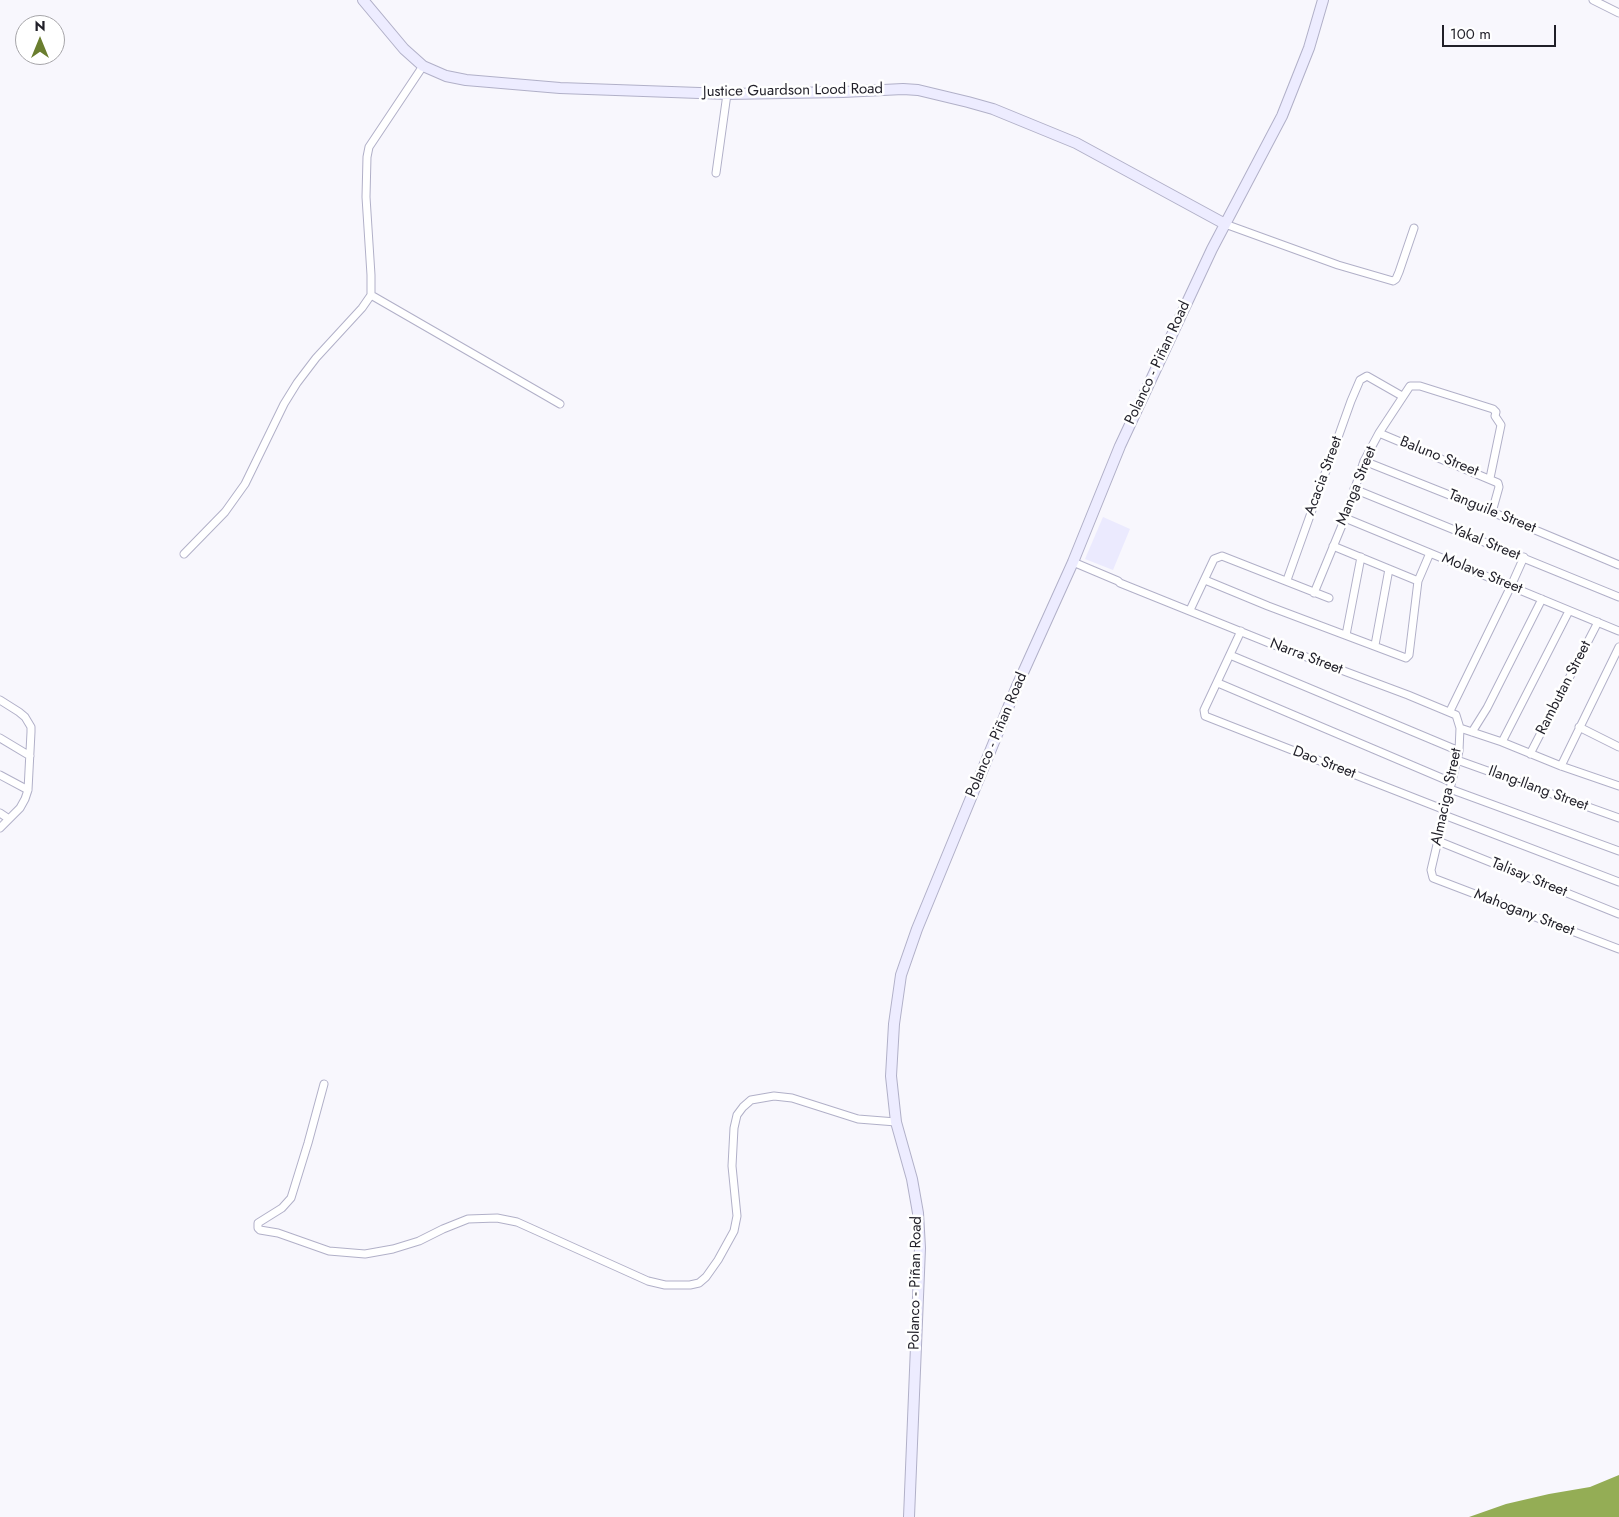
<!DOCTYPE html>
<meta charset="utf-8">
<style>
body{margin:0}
#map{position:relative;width:1619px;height:1517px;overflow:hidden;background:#f8f7fd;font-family:Jost,sans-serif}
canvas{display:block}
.north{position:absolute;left:15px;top:15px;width:50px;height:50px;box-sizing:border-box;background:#fff;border:1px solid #a6a5a9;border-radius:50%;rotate:0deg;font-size:14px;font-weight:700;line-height:20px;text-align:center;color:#201f28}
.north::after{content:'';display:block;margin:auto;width:18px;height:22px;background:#6a7e2f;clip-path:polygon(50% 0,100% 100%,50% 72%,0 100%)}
.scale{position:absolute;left:1442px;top:25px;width:114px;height:22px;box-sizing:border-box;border:2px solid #201f28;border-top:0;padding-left:6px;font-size:15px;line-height:18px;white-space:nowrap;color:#201f28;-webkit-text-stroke:4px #fff;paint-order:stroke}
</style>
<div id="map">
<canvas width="1619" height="1517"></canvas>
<div class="north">N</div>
<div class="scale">100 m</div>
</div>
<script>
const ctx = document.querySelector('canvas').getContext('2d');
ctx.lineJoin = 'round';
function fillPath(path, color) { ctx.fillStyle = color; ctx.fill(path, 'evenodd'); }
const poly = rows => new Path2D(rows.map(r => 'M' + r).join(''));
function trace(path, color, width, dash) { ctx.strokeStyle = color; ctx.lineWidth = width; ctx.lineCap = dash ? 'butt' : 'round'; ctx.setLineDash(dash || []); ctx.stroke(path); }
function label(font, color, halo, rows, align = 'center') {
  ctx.font = font + ' Jost,sans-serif'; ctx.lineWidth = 5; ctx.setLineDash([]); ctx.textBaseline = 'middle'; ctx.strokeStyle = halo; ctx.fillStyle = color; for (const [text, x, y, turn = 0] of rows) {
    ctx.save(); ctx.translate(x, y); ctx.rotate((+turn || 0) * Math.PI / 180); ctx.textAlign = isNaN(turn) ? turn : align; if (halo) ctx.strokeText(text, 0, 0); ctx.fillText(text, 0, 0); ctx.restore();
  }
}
fillPath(poly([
 [1103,517,1130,529,1113,570,1085,559]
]), '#ebeafe');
fillPath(poly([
 [1619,1475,1619,1517,1469,1517,1506,1504,1549,1494,1590,1487]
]), '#94ad55');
const street = poly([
 [1593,0,1619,13],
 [716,173,727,94],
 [1225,224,1338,265,1393,281,1396,279,1399,272,1414,228],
 [371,295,560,404],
 [1379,433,1498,483,1499,487,1492,512],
 [1364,461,1492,512,1619,565],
 [1354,489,1619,597],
 [1345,518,1619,631],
 [1333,546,1418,581],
 [184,554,225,512,245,484,284,404,297,383,316,358,362,308,371,295,371,275,366,197,367,157,369,147,423,66],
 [1073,562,1118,581,1120,583,1269,643,1408,695,1456,715,1460,728,1459,751,1431,870,1433,878,1619,949],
 [1205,580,1268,606,1406,658,1409,655,1418,581,1430,553],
 [1287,580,1351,401,1360,380,1367,376,1402,396],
 [1314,593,1345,518,1364,461,1379,433,1410,386,1420,386,1493,409,1496,412,1495,416,1501,425,1490,478],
 [1190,610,1214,559,1222,556,1329,598],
 [1241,631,1204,710,1205,716,1445,810],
 [1346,635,1361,557],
 [1375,645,1389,569],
 [1230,655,1459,751],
 [1218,683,1451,782],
 [0,700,19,712,25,717,31,727,31,732,28,790,25,799,20,808,0,828],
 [1450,711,1511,586,1524,557],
 [1579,727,1619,747],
 [1460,728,1502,742,1561,766,1619,786],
 [1472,732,1487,708,1542,599],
 [0,738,30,756],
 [1502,742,1569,611],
 [1530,754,1598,622],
 [1457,760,1619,818],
 [1561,766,1619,647],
 [0,775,28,790],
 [1450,789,1619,851],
 [0,813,9,819],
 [1444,815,1619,882],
 [1438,841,1619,914],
 [324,1084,308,1143,291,1198,282,1208,258,1223,258,1228,260,1230,278,1233,329,1251,365,1254,393,1249,419,1241,443,1229,468,1219,497,1218,517,1222,648,1281,665,1285,690,1285,699,1283,706,1277,718,1260,734,1231,737,1216,732,1166,734,1128,737,1115,743,1107,751,1100,774,1096,792,1098,858,1119,896,1122]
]);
const secondary = poly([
 [363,0,404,49,423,66,446,76,466,80,560,88,727,94,843,92,903,89,918,90,968,102,993,109,1076,143,1225,224],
 [909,1517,920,1248,918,1213,912,1179,896,1122,891,1076,894,1024,901,975,917,929,1017,686,1073,562,1120,446,1212,249,1282,116,1309,48,1323,0]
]);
trace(street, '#b1b0c8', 9);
trace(secondary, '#b1b0c8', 12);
trace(street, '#fff', 7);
trace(secondary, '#edecff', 10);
label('15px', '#201f28', '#fff', [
 ["Justice Guardson Lood Road",793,91,-1],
 ["Polanco - Piñan Road",1158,363,-65],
 ["Baluno Street",1439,457,22],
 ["Acacia Street",1324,476,-70],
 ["Manga Street",1357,486,-68],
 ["Tanguile Street",1492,512,22],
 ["Yakal Street",1486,543,22],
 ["Molave Street",1482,574,22],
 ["Narra Street",1306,657,21],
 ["Rambutan Street",1564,688,-63],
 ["Polanco - Piñan Road",997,735,-67],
 ["Dao Street",1324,763,21],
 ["Ilang-Ilang Street",1538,789,20],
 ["Almaciga Street",1447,797,-78],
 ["Talisay Street",1529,878,22],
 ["Mahogany Street",1524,913,21],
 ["Polanco - Piñan Road",916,1283,-89]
]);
</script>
